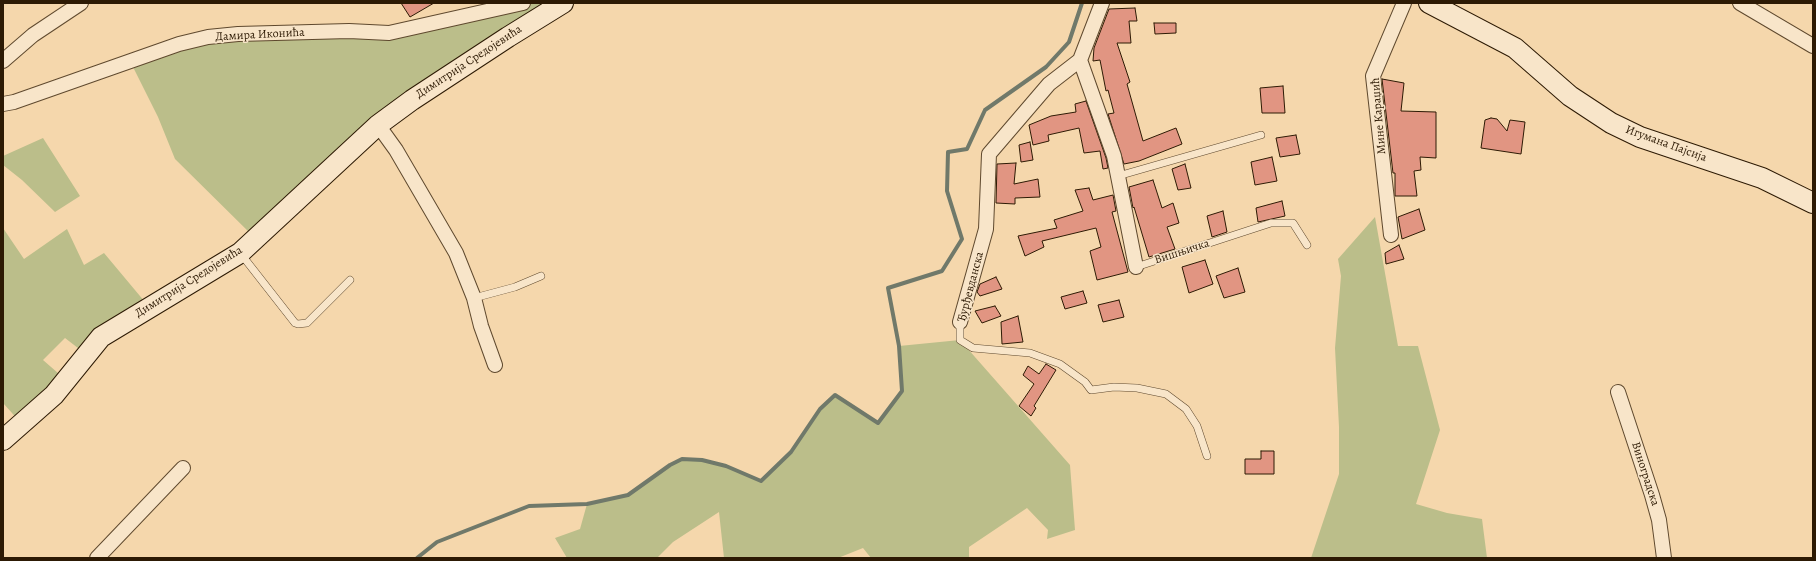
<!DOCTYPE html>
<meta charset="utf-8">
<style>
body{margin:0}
#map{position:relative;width:1816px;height:561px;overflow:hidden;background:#f5d7ac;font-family:Alegreya,serif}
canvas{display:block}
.frame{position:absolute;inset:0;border:4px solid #2d1a04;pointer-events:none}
</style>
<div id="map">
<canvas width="1816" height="561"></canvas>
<div class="frame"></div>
</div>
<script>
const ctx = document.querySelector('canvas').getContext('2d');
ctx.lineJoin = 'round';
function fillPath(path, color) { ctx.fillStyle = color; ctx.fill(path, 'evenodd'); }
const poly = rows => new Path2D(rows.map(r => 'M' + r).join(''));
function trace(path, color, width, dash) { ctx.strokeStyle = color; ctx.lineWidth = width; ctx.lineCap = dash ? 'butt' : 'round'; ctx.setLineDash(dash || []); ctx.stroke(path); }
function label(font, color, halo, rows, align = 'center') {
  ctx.font = font + ' Alegreya,serif'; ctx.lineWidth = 3; ctx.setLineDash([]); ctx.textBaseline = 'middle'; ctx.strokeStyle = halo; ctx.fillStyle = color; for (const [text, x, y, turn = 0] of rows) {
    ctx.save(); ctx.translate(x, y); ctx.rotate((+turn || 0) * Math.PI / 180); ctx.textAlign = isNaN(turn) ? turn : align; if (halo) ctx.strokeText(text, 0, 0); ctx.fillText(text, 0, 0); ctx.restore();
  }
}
fillPath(poly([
 [523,3,563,3,378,125,255,238,175,159,158,117,130,61,179,44,389,33],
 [43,138,80,196,55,212,22,180,3,165,3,156],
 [1375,217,1398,346,1418,346,1440,430,1416,504,1447,513,1482,519,1487,558,1311,558,1339,474,1339,427,1335,348,1341,276,1338,259],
 [3,228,24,259,67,229,84,265,104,253,150,308,87,355,65,338,43,360,66,380,21,423,3,403],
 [960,340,1070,465,1075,530,1047,539,1048,530,1027,508,969,547,969,558,871,558,863,548,838,558,724,558,719,512,673,542,657,558,567,558,555,538,580,529,587,504,628,495,670,465,682,459,702,460,726,466,761,480,791,452,820,409,835,395,878,423,902,391,899,346]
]), '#bbbe8a');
trace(poly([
 [417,558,437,542,529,506,587,504,628,495,670,465,682,459,702,460,726,466,761,481,791,452,820,409,835,395,878,423,902,391,899,346,888,288,942,271,962,239,947,191,948,152,967,149,985,110,1046,67,1069,42,1082,3]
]), '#70796a', 4);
const building = poly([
 [401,3,434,3,410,17,401,3],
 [1135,8,1137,21,1129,21,1131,43,1117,43,1130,82,1127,84,1143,141,1176,128,1182,144,1139,161,1124,164,1108,114,1114,113,1108,90,1106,91,1100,60,1093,61,1094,48,1109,9,1135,8],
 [1154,23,1176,23,1176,33,1155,34,1154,23],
 [1382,79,1404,83,1401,111,1436,112,1436,158,1420,157,1421,170,1414,171,1417,196,1395,196,1395,173,1393,173,1382,79],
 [1283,86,1285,113,1262,113,1260,88,1283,86],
 [1086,101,1106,158,1108,168,1103,169,1100,151,1084,153,1079,128,1048,135,1049,141,1033,145,1029,125,1051,116,1076,112,1075,104,1086,101],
 [1491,118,1497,119,1507,131,1510,120,1525,122,1521,154,1481,148,1485,120,1491,118],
 [1296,135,1300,154,1280,157,1276,138,1296,135],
 [1030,142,1033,160,1021,162,1019,145,1030,142],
 [1272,157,1277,181,1255,185,1251,162,1272,157],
 [1016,163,1014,184,1038,179,1040,197,1015,198,1015,204,996,203,997,164,1016,163],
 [1185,164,1191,188,1178,190,1172,169,1185,164],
 [1153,180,1162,208,1173,203,1179,223,1167,227,1175,249,1149,257,1134,207,1133,208,1129,187,1153,180],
 [1089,188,1093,200,1113,195,1116,211,1112,212,1128,272,1097,280,1090,251,1101,247,1096,228,1042,241,1044,247,1025,256,1018,236,1057,228,1054,220,1083,211,1075,190,1089,188],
 [1282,201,1285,216,1258,222,1256,208,1282,201],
 [1419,209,1425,230,1402,239,1398,217,1419,209],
 [1223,211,1227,232,1212,237,1207,216,1223,211],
 [1399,245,1404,259,1386,264,1385,253,1399,245],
 [1205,260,1213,284,1189,293,1182,267,1205,260],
 [1238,268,1245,292,1224,298,1216,276,1238,268],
 [996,277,1002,289,980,296,977,292,980,284,996,277],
 [1083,291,1087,303,1065,309,1061,297,1083,291],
 [1119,300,1124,317,1103,322,1098,305,1119,300],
 [995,306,1001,316,982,323,975,311,995,306],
 [1018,316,1023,342,1002,344,1001,322,1018,316],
 [1046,364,1056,370,1034,406,1036,408,1031,416,1019,406,1034,384,1023,375,1028,366,1039,374,1046,364],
 [1261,451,1274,451,1274,474,1245,474,1245,459,1261,459,1261,451]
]);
fillPath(building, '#e19582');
trace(building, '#2d1a04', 1);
const lane = poly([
 [1118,176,1261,135],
 [241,254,295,323,298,324,307,323,350,280],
 [1136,267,1271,223,1293,223,1307,245],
 [474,298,515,287,541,276],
 [960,322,960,340,973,348,1030,353,1060,364,1085,382,1091,390,1114,387,1137,388,1166,394,1186,409,1197,426,1207,456]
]);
const street = poly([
 [1740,3,1813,46],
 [1080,60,1114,156,1136,267],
 [3,61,33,35,81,3],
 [3,104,14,102,179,44,208,37,238,34,349,31,389,33,523,3],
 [378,125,396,150,456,253,474,298,481,326,495,365],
 [1391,235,1373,76,1404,3],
 [960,322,986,229,989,154,1049,84,1080,60,1102,3],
 [1618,392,1652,495,1659,520,1664,558],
 [97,558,183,468]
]);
const secondary = poly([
 [1429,3,1515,48,1570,96,1611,123,1640,137,1762,178,1813,203],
 [3,440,54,395,101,337,240,253,378,125,412,100,508,37,563,3]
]);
trace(lane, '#5f492e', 8);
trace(street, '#5f492e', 16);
trace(secondary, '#2d1a04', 22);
trace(lane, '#f8e5c9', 7);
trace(street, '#f8e5c9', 14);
trace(secondary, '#f8e5c9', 20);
label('12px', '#2d1a04', '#f8e5c9', [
 ["Дамира Иконића",260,35,-3],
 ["Димитрија Средојевића",469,62,-33],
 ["Мине Караџић",1379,116,-95],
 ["Игумана Пајсија",1666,144,20],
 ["Вишњичка",1182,252,-18],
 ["Димитрија Средојевића",189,282,-32],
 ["Ђурђевданска",971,287,-75],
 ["Виноградска",1645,474,72]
]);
</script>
